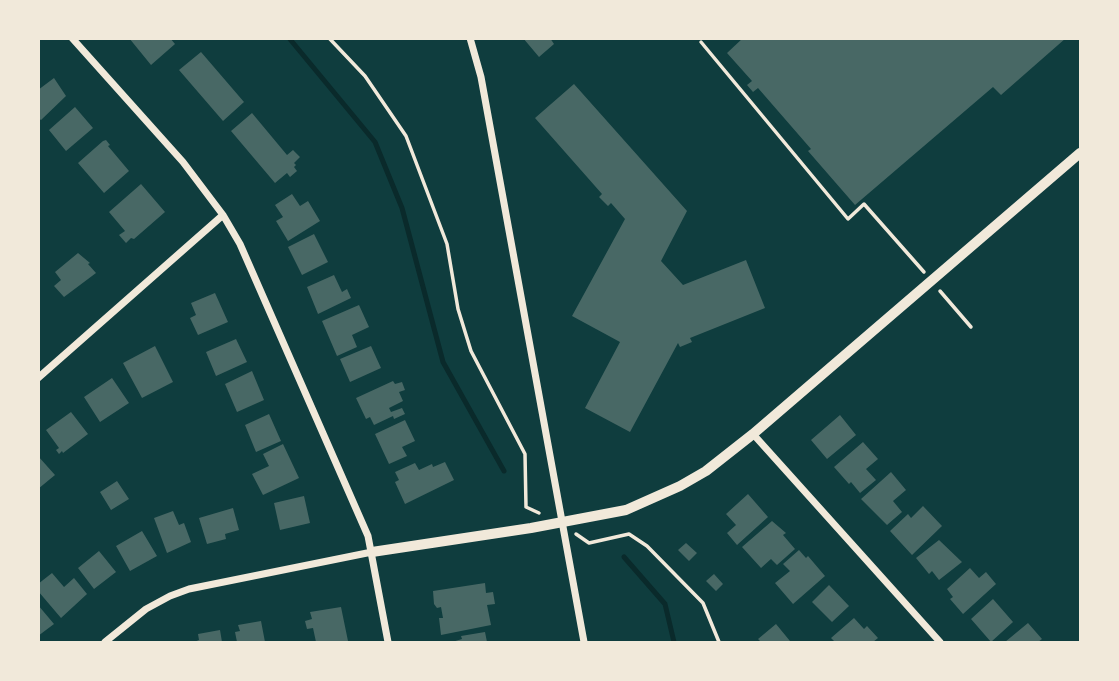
<!DOCTYPE html>
<style>
body{margin:0}
#map{position:relative;width:1119px;height:681px;overflow:hidden;background:#0f3d3e;font-family:"Nunito Sans",sans-serif}
canvas{display:block}
.frame{position:absolute;inset:0;border:40px solid #f1e9da;pointer-events:none}
</style>
<div id="map">
<canvas width="1119" height="681"></canvas>
<div class="frame"></div>
</div>
<script>
const ctx = document.querySelector('canvas').getContext('2d');
ctx.lineJoin = 'round';
const poly = rows => new Path2D(rows.map(r => 'M' + r).join(''));
function trace(path, color, width, dash) { ctx.strokeStyle = color; ctx.lineWidth = width; ctx.lineCap = dash ? 'butt' : 'round'; ctx.setLineDash(dash || []); ctx.stroke(path); }
function fillPath(path, color) { ctx.fillStyle = color; ctx.fill(path, 'evenodd'); }
trace(poly([
 [289,38,375,142,402,208,443,362,504,471],
 [624,557,665,604,674,642]
]), '#0a2a2b', 5);
fillPath(poly([
 [129,38,170,38,175,44,151,65],
 [523,38,550,38,554,44,539,57],
 [743,38,859,39,1066,38,1001,95,993,87,855,205,808,151,811,149,758,88,753,92,747,85,752,81,727,53],
 [201,52,244,102,223,121,179,70],
 [54,78,66,96,41,120,38,118,38,90],
 [574,84,687,211,661,261,683,285,746,260,765,308,690,338,692,342,680,347,678,343,630,432,585,408,620,342,572,316,625,219,611,203,608,206,599,197,602,194,535,118],
 [75,107,93,128,66,151,49,130],
 [252,113,287,155,293,150,300,157,294,163,296,165,294,167,297,171,290,177,287,173,275,183,231,131],
 [106,140,110,145,108,146,129,171,104,193,78,163,103,141],
 [141,184,165,212,134,239,131,238,126,243,119,235,125,231,109,212],
 [292,194,300,206,308,201,320,221,288,241,276,221,283,217,275,205],
 [314,234,328,262,302,275,288,247],
 [78,253,90,263,88,264,96,273,64,297,54,286,61,280,55,272],
 [334,275,342,292,347,289,351,298,318,314,307,287],
 [215,293,228,322,198,335,190,318,196,315,191,303],
 [359,305,369,327,352,335,357,347,337,356,322,321],
 [236,339,247,362,216,376,206,352],
 [155,346,173,382,142,398,123,363],
 [371,346,381,368,350,382,340,359],
 [252,371,264,400,237,412,225,384],
 [112,378,129,403,100,422,84,397],
 [393,381,395,384,402,382,405,390,399,392,403,401,389,408,391,412,402,408,405,414,394,419,393,416,374,425,370,417,366,419,356,398],
 [71,412,88,434,63,453,62,451,59,454,56,450,59,448,46,430],
 [269,414,281,441,256,452,245,425],
 [840,415,856,435,827,459,811,440],
 [405,420,415,441,402,447,407,456,389,464,375,434],
 [863,442,878,459,866,469,876,480,860,493,851,482,849,484,834,467],
 [283,444,299,478,263,495,252,474,269,466,263,454],
 [38,456,55,475,38,489],
 [445,462,454,480,405,504,395,482,399,480,395,472,415,463,419,470,432,464,433,467],
 [891,472,906,490,893,501,902,512,887,525,861,499],
 [117,481,129,499,111,510,100,492],
 [748,494,768,517,737,545,727,533,736,525,726,514],
 [304,496,310,523,280,530,274,503],
 [923,506,942,526,912,555,890,531,908,514,911,518],
 [233,508,239,530,225,534,226,539,207,544,199,518],
 [173,511,179,525,184,523,191,542,167,553,154,518],
 [772,521,786,533,783,535,795,549,777,565,771,559,761,568,742,547],
 [142,531,157,556,130,571,116,546],
 [939,540,962,562,939,580,932,571,929,574,916,558],
 [686,543,697,553,689,561,678,550],
 [799,550,806,558,808,556,825,576,793,604,775,583,790,571,783,564],
 [99,551,116,572,94,589,78,568],
 [970,568,979,578,986,572,996,584,963,614,950,599,953,597,947,589],
 [52,573,64,587,74,578,87,594,61,618,38,591,38,584],
 [714,574,723,584,716,591,706,581],
 [485,583,486,593,493,592,495,604,487,605,491,625,441,635,439,618,443,618,441,607,437,608,434,604,433,591],
 [829,585,849,606,832,622,812,602],
 [993,599,1013,622,991,642,971,619],
 [38,605,54,624,38,636],
 [341,607,348,641,316,642,313,628,307,629,305,621,312,619,310,612],
 [854,618,864,629,867,626,878,638,873,642,835,642,831,638],
 [261,621,265,642,237,642,235,632,240,631,238,625],
 [1028,623,1042,639,1038,642,1005,642],
 [776,624,790,641,788,642,761,642,758,639],
 [220,630,222,642,194,642,199,640,198,634],
 [485,632,487,642,452,642,462,639,461,636]
]), '#486865');
trace(poly([
 [329,38,365,76,406,136,447,244,458,309,471,351,525,454,526,507,539,513],
 [701,42,848,219,864,204,924,272],
 [940,291,971,327],
 [576,534,589,543,629,534,647,546,703,603,719,642]
]), '#f1e9da', 3.5);
trace(poly([
 [72,38,183,162,223,215,240,244,368,536,388,642],
 [470,38,481,77,584,642],
 [38,378,223,215],
 [753,434,940,642],
 [105,642,146,609,170,596,189,589,372,552]
]), '#f1e9da', 7);
trace(poly([
 [372,552,531,528,626,510,680,486,706,471,753,434,1080,153]
]), '#f1e9da', 10);
</script>
